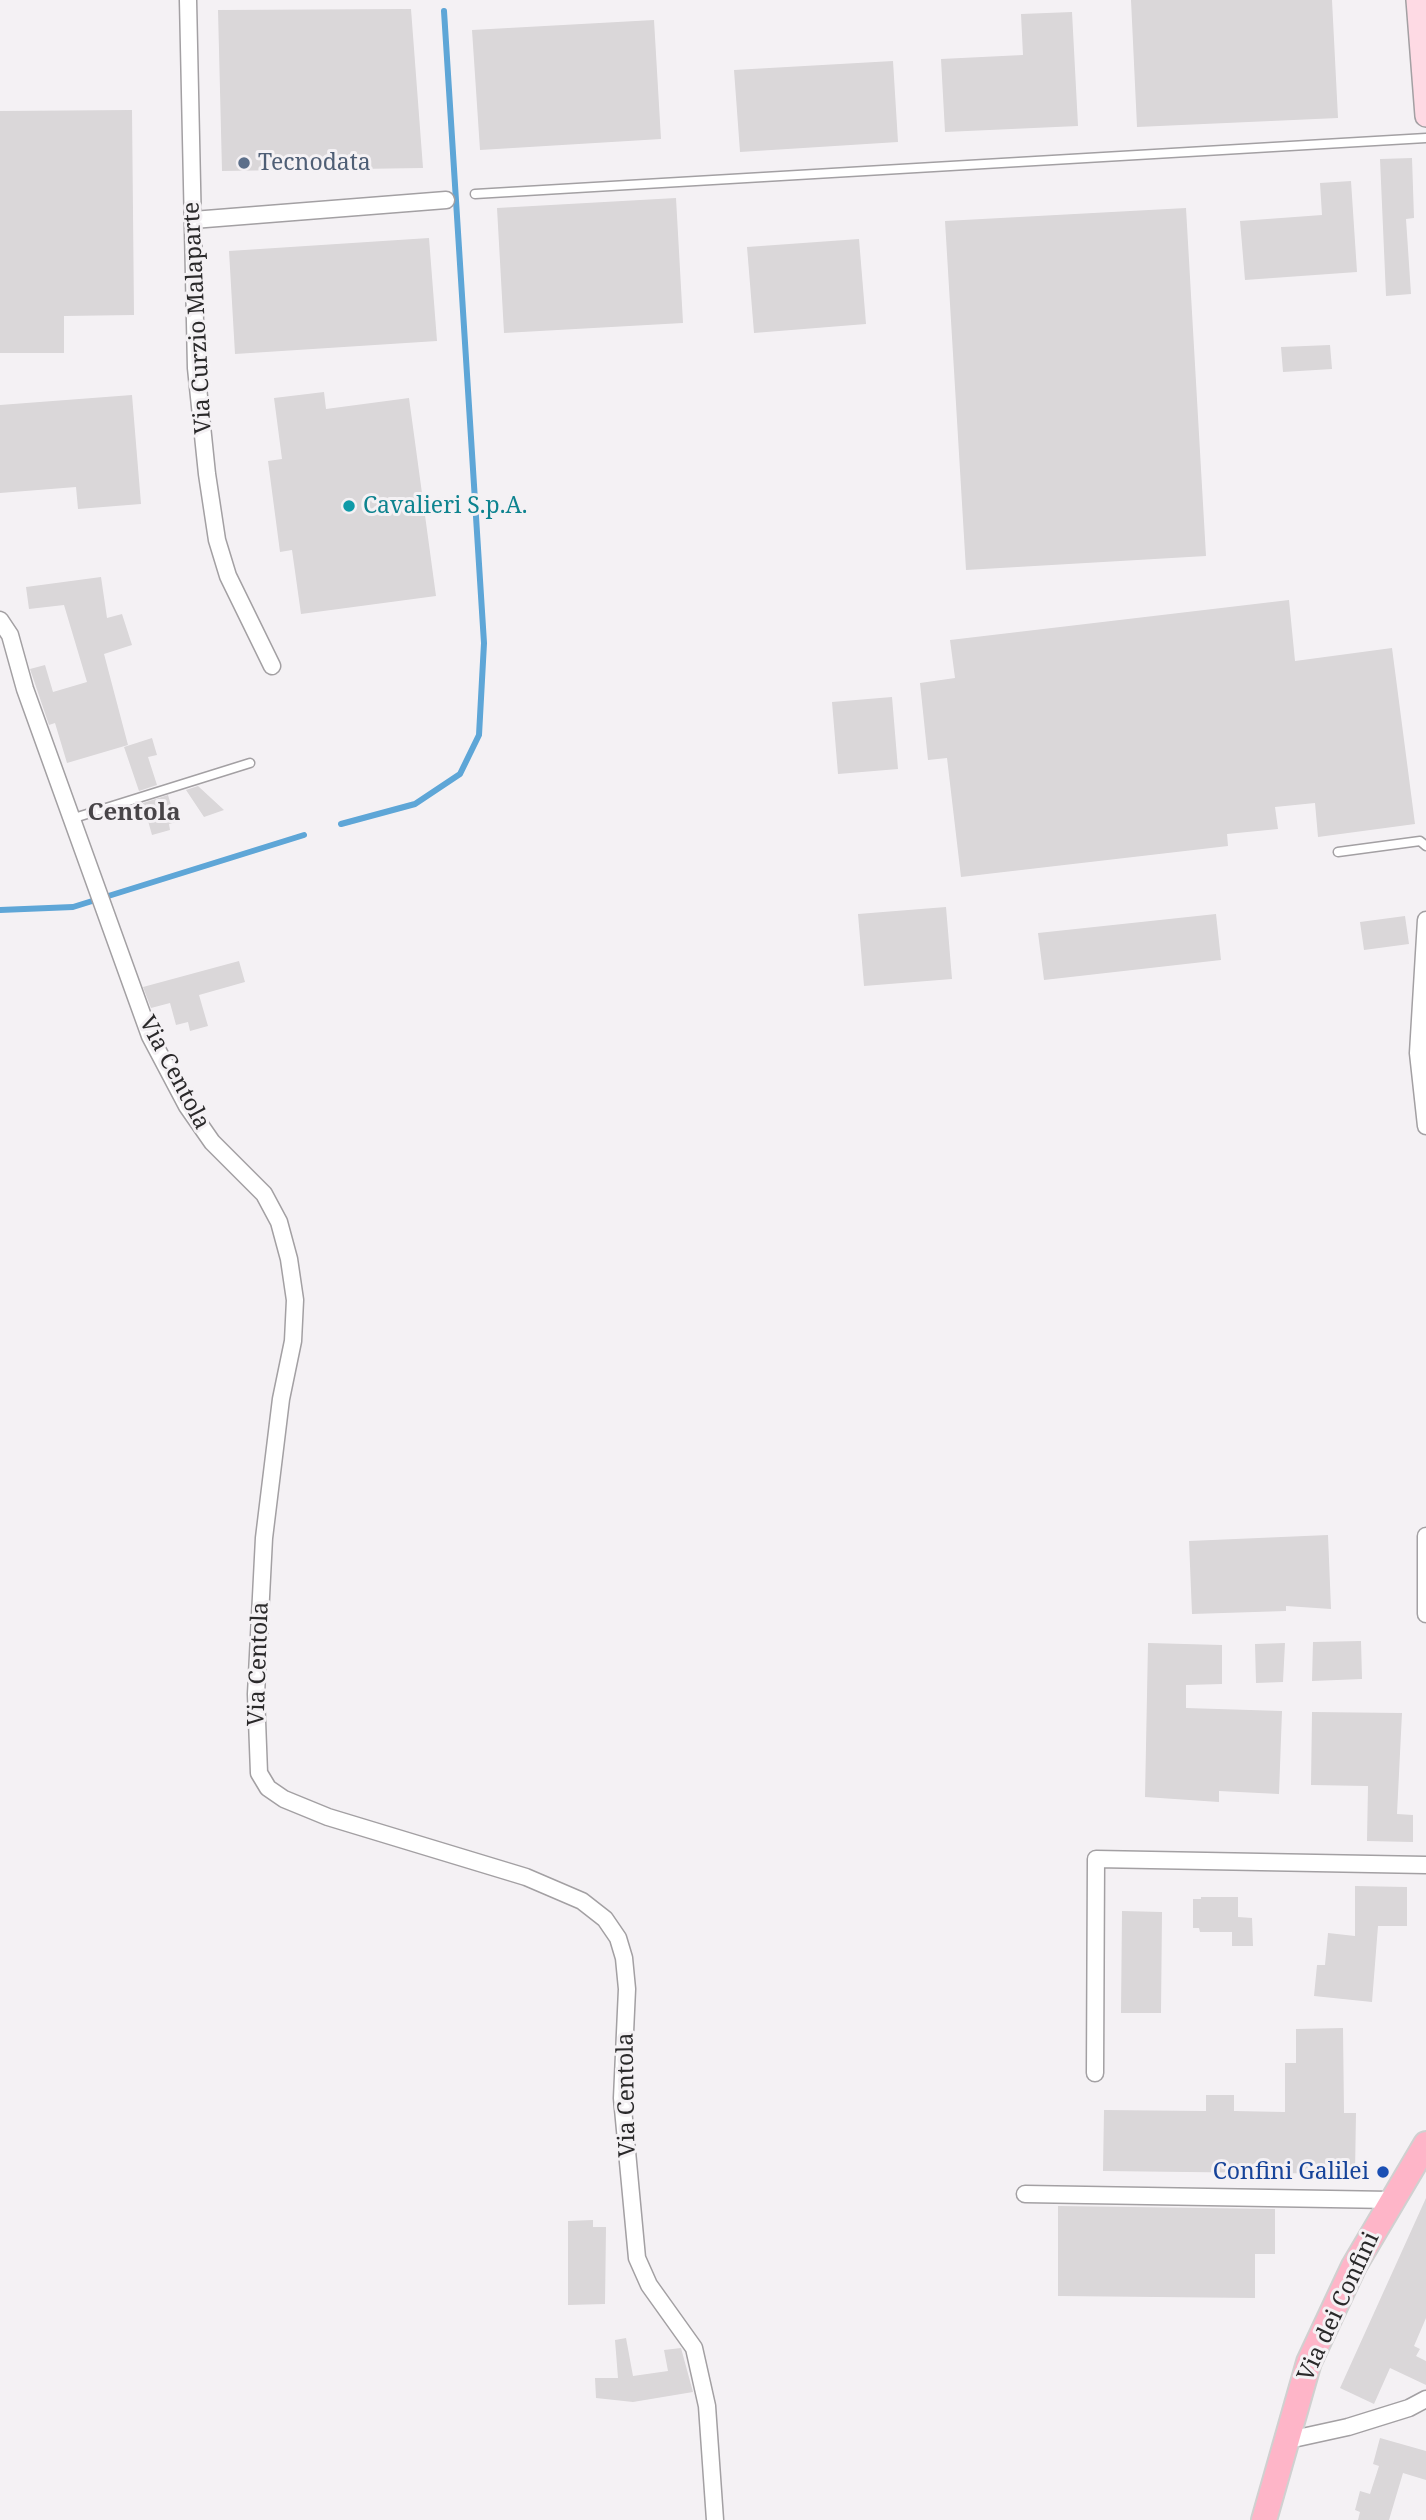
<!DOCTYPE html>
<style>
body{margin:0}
canvas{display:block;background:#f4f1f4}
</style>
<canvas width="1426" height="2520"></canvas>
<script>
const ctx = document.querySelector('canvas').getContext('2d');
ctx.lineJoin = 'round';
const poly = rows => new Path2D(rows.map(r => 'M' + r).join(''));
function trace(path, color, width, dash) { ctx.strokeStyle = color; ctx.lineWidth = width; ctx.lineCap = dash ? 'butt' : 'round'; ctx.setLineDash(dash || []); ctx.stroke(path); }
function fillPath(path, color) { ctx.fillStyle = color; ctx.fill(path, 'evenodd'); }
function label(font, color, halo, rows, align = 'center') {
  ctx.font = font + ' "Noto Serif",serif'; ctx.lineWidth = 6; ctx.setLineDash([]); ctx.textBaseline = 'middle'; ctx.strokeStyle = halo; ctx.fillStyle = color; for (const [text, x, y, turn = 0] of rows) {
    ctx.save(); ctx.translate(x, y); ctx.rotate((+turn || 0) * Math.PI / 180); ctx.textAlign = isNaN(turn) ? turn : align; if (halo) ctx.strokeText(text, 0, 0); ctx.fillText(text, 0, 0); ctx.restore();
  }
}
trace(poly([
 [341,824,415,804,460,774,479,735,484,643,444,11],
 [0,910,73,907,304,835]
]), '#5ea6d7', 6);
fillPath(poly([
 [1131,0,1332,0,1338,118,1137,127],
 [411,9,423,168,222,171,218,10],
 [1072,12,1078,126,945,132,941,59,1023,55,1021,14],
 [654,20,661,139,480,150,472,30],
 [893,61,898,142,740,152,734,70],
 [132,110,134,315,64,316,64,353,0,353,0,111],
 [1412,158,1414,218,1406,219,1411,294,1386,296,1380,159],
 [1351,181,1357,272,1245,280,1240,221,1322,215,1320,183],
 [676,198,683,323,504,333,497,208],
 [1186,208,1206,556,966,570,945,221],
 [429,238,437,341,235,354,229,251],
 [859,239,866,324,754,333,747,247],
 [1330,345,1332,369,1283,372,1281,347],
 [324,392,326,409,409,398,436,596,301,614,292,550,280,552,268,461,282,459,274,398],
 [132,395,141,504,78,509,76,487,0,493,0,405],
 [101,577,107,618,122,614,132,645,104,654,128,745,67,763,55,723,49,725,30,669,45,665,53,692,87,682,64,605,29,609,26,587],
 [1289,600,1295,661,1392,648,1415,824,1318,837,1315,803,1275,807,1278,829,1227,834,1228,846,961,877,947,758,928,760,920,683,955,678,950,640],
 [892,697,898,769,838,774,832,702],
 [152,738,157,755,148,757,157,785,139,791,124,747],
 [198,786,224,810,204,817,186,790],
 [168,795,176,822,169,824,170,830,152,835,143,803],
 [946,907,952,979,864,986,858,914],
 [1216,914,1221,960,1044,980,1038,933],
 [1405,916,1409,944,1364,950,1360,922],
 [239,961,245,982,199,995,208,1026,190,1031,188,1022,176,1025,170,1003,151,1008,143,987],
 [1328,1535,1331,1609,1286,1606,1286,1611,1192,1614,1189,1541],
 [1361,1641,1362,1679,1312,1681,1313,1642],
 [1148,1643,1222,1645,1222,1684,1186,1685,1186,1708,1282,1711,1279,1794,1219,1791,1219,1802,1145,1797],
 [1285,1643,1283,1682,1256,1683,1255,1644],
 [1312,1712,1402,1713,1397,1814,1413,1815,1413,1842,1367,1841,1368,1786,1311,1785],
 [1355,1886,1407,1887,1407,1926,1378,1926,1372,2002,1314,1996,1317,1965,1325,1965,1328,1933,1355,1936],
 [1201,1897,1238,1897,1238,1917,1252,1918,1253,1946,1232,1946,1232,1932,1200,1932,1199,1928,1193,1928,1193,1899,1201,1899],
 [1122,1911,1162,1912,1161,2013,1121,2013],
 [1343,2028,1344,2113,1356,2113,1355,2174,1103,2171,1104,2110,1206,2111,1206,2095,1234,2095,1234,2111,1285,2112,1285,2063,1296,2063,1296,2029],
 [1426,2198,1426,2318,1414,2346,1420,2349,1416,2356,1426,2361,1426,2385,1390,2368,1374,2404,1340,2388],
 [1058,2206,1275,2209,1275,2254,1255,2254,1255,2298,1058,2296],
 [593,2220,593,2227,606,2227,605,2304,568,2305,568,2221],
 [626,2338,633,2376,668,2371,664,2350,681,2348,693,2392,633,2402,596,2398,595,2378,618,2378,615,2340],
 [1380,2438,1426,2451,1426,2480,1403,2473,1389,2520,1358,2520,1360,2512,1355,2510,1360,2491,1370,2494,1379,2466,1373,2464]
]), '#dad7d9');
const lane = poly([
 [475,194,1426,138],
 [71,819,250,763],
 [1338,852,1420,841,1426,846]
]);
const street = poly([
 [188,0,196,368,207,474,217,540,228,576,272,666],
 [193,220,446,200],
 [0,620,10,635,25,689,150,1036,187,1106,212,1142,264,1194,279,1222,289,1259,295,1300,293,1341,281,1399,264,1538,256,1694,259,1773,268,1788,284,1799,328,1817,526,1877,582,1901,605,1919,618,1938,624,1958,627,1989,622,2098,637,2258,649,2285,694,2348,707,2406,715,2520],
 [1426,920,1418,1053,1426,1126],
 [1426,1536,1426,1614],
 [1095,2073,1096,1859,1426,1865],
 [1025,2194,1391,2200],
 [1284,2441,1348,2427,1409,2408,1426,2399]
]);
const secondary = poly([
 [1417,0,1426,116]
]);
const primary = poly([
 [1264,2520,1309,2362,1354,2266,1426,2144]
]);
trace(lane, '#a3a0a3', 11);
trace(street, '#a3a0a3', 19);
trace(secondary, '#a3a0a3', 24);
trace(primary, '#d0d0d0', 28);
trace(lane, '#fff', 8);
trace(street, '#fff', 16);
trace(secondary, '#fedae4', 21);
trace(primary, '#feb5c8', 24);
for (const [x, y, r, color] of [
 [244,163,7,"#5c6f8a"],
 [349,506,7,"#0f9aa8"],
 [1383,2172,7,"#1a4fb4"]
]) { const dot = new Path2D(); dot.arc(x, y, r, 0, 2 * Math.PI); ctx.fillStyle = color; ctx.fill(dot); trace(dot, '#f4f1f4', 2.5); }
label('23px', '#4e5e75', '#f4f1f4', [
 ["Tecnodata",258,163]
], 'left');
label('23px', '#2a292a', '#f4f1f4', [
 ["Via Curzio Malaparte",198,318,-93],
 ["Via Centola",174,1073,62],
 ["Via Centola",259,1664,-88],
 ["Via Centola",627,2095,-91],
 ["Via dei Confini",1339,2307,-65]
]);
label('23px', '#0d838f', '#f4f1f4', [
 ["Cavalieri S.p.A.",363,506]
], 'left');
label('23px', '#164399', '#f4f1f4', [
 ["Confini Galilei",1369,2172]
], 'right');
label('bold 24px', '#484548', '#f4f1f4', [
 ["Centola",134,813]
]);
</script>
